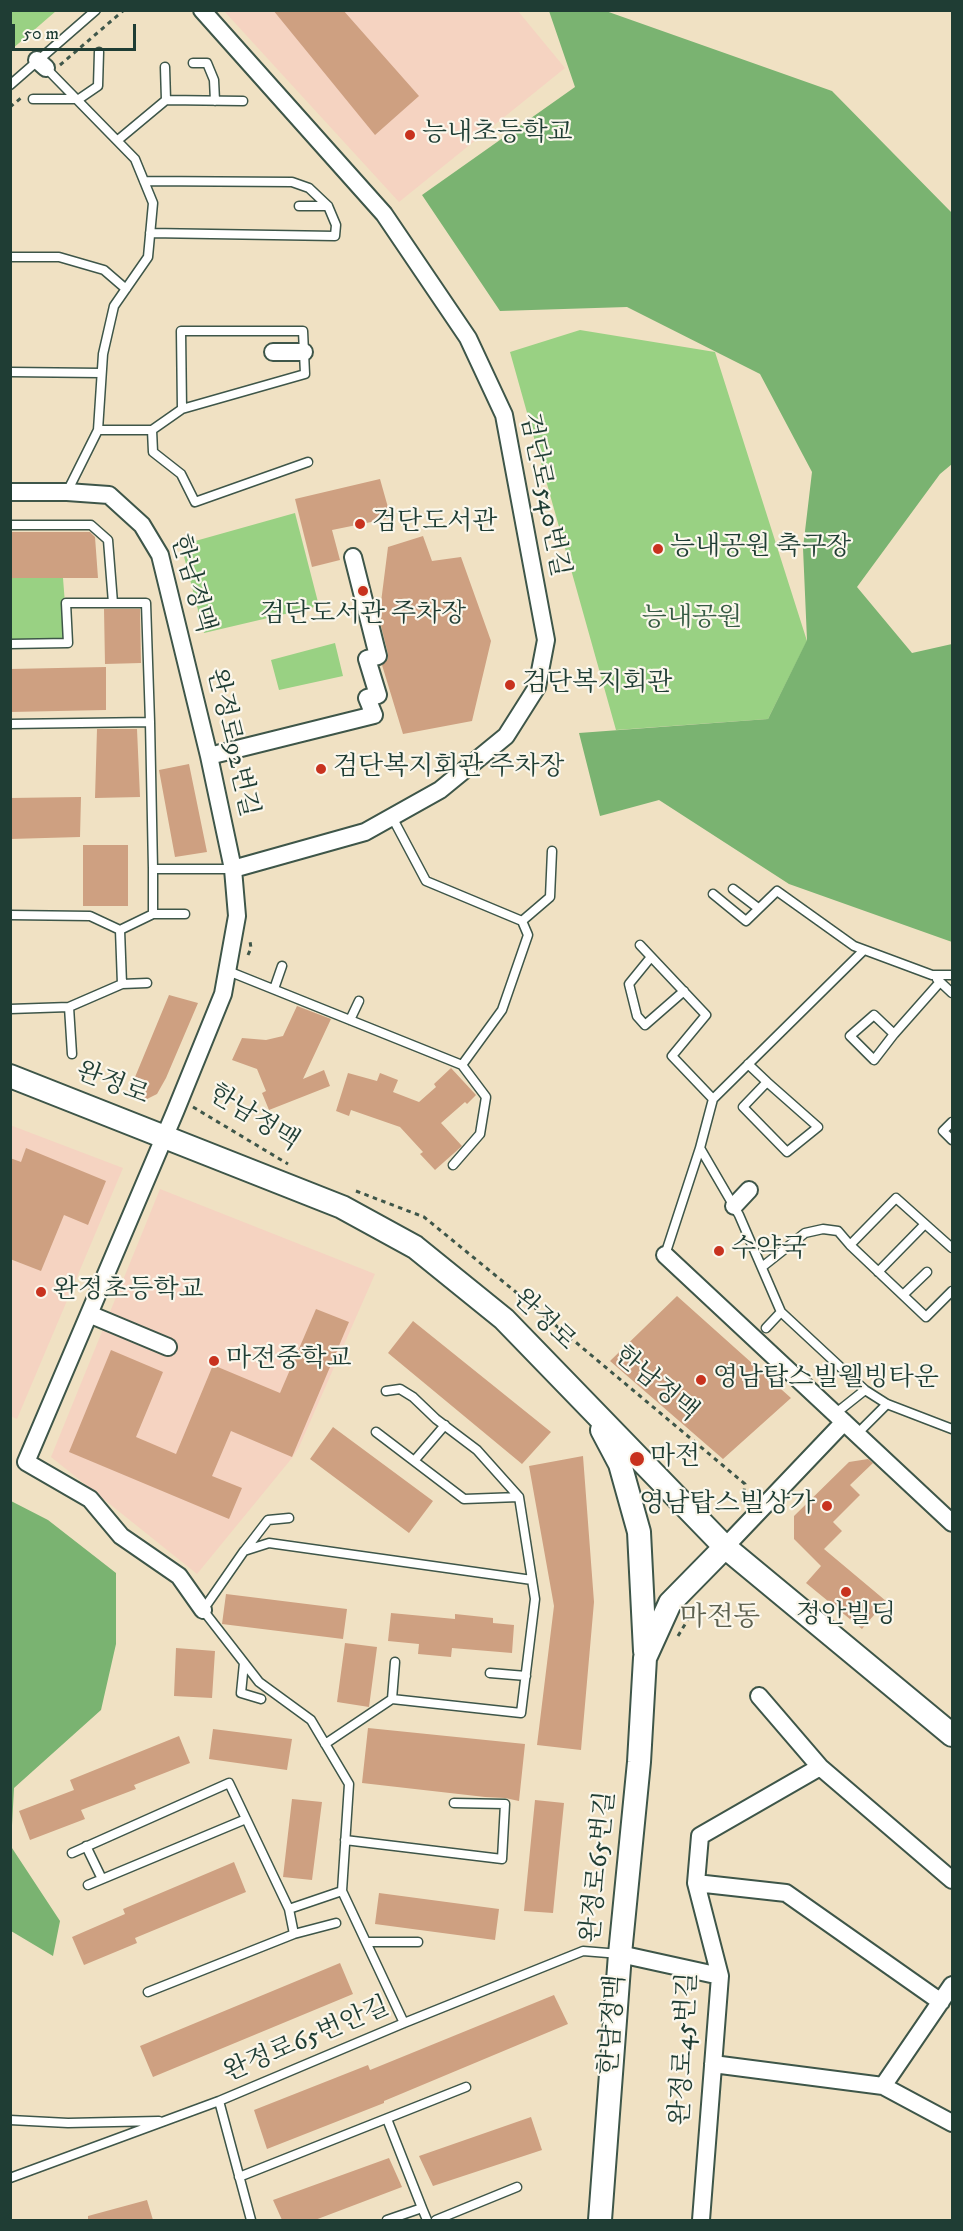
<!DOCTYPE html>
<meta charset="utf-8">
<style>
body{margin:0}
#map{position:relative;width:963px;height:2231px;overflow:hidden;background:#f0e1c3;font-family:"IM FELL DW Pica",serif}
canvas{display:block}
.frame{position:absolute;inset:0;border:12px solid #1f3d34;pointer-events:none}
.scale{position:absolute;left:12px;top:24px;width:124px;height:27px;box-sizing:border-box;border:3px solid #1f3d34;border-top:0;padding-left:8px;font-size:18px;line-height:21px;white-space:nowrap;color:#1f3d34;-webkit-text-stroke:4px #fbf7ec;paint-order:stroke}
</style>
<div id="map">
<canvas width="963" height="2231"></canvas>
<div class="frame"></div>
<div class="scale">50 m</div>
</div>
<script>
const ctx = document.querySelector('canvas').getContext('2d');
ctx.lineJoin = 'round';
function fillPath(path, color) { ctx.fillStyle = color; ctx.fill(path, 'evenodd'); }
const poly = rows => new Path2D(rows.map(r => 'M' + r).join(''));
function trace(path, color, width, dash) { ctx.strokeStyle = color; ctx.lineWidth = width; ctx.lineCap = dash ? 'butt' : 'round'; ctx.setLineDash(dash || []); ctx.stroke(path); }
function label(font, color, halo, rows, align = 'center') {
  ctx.font = font + ' "IM FELL DW Pica","Noto Serif KR",serif'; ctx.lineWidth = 4.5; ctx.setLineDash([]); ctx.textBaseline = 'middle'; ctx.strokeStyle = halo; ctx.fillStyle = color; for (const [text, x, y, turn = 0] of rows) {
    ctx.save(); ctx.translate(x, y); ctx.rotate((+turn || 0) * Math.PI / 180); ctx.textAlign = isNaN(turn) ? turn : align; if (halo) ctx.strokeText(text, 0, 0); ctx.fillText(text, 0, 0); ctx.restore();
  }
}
fillPath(poly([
 [224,11,518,11,565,68,399,202],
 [10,1125,123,1168,17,1419,10,1416],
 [160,1189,375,1274,299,1447,292,1458,197,1574,51,1457]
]), '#f5d3c1');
fillPath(poly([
 [11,10,56,10,56,11,11,50],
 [580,330,715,352,807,641,768,719,616,730,510,352],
 [295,513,319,606,204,633,181,545],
 [10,578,63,578,68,643,11,644],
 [335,643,343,676,279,690,271,660]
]), '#99d183');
fillPath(poly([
 [603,10,832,91,952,213,952,464,940,474,857,587,912,653,952,644,952,942,789,884,659,800,600,816,579,733,768,719,807,640,803,548,812,472,760,374,627,307,500,311,422,195,575,87,549,11],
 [11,1501,48,1520,116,1573,116,1644,101,1710,14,1788,11,1844],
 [10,1845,60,1921,53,1956,11,1931]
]), '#7ab371');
fillPath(poly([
 [273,10,343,10,419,96,375,135],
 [380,479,391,518,332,530,340,560,312,567,295,499],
 [10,532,90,532,95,537,98,578,10,578],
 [423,536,432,561,461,557,491,641,472,721,403,734,382,665,388,659,388,654,379,618,388,547],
 [104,609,140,609,141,663,105,664],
 [106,667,106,710,10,712,10,669],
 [97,729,137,729,140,797,95,798],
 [189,764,207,852,175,857,159,770],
 [81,797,80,837,10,839,10,798],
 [83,845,128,845,128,906,83,906],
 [169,995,198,1003,166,1078,157,1094,145,1100,128,1094],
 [297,1006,331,1019,303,1079,324,1070,330,1086,269,1110,262,1093,266,1091,257,1069,232,1060,242,1038,266,1040,283,1036],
 [451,1068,476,1095,467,1104,465,1102,441,1123,462,1146,435,1170,420,1154,423,1152,400,1127,351,1110,349,1116,336,1111,348,1073,377,1081,380,1073,398,1080,393,1092,419,1102,436,1087,434,1084],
 [26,1148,106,1181,88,1225,64,1215,41,1271,10,1259,10,1158,21,1162],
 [677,1296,791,1398,723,1459,610,1361],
 [316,1309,349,1322,292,1457,231,1431,212,1476,242,1488,229,1519,69,1452,111,1350,163,1372,136,1437,176,1454,213,1365,280,1393],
 [413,1321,551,1432,522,1464,388,1353],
 [333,1427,433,1501,409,1533,310,1459],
 [583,1456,594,1602,581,1750,537,1745,554,1606,529,1466],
 [868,1459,873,1463,850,1485,860,1495,833,1522,842,1531,824,1549,886,1601,862,1629,806,1583,821,1566,794,1539,794,1516,849,1462],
 [226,1594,347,1609,343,1639,222,1624],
 [391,1613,455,1619,455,1614,493,1618,493,1623,514,1625,512,1653,452,1648,451,1657,418,1654,419,1644,388,1641],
 [345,1643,377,1647,369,1707,337,1702],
 [176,1648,215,1651,212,1698,174,1696],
 [368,1728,525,1744,519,1801,505,1798,485,1797,362,1783],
 [213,1729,292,1739,287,1770,209,1759],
 [179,1736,190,1763,134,1785,136,1789,81,1810,85,1819,30,1840,19,1811,74,1790,70,1780],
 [292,1799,322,1802,312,1880,283,1877],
 [535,1800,564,1803,553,1913,524,1911],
 [234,1862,246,1892,135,1938,137,1943,84,1965,72,1937,125,1914,123,1909],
 [379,1893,499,1909,495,1940,375,1924],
 [340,1963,353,1994,153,2077,140,2046],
 [554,1995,568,2024,384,2101,384,2103,267,2149,254,2110,368,2065,370,2070],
 [531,2117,542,2150,433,2186,419,2156],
 [389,2158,402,2187,315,2220,282,2220,273,2200],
 [147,2200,153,2220,88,2220,88,2216]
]), '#cea081');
const lane = poly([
 [193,63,207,63,214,80,215,101],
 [165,67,166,100],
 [46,68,135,159,153,203,148,257,114,306,103,354,98,430,67,492],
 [10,85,96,10],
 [33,99,79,99,98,86,99,52],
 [118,140,166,100,243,101],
 [144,181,292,182,309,188,328,206,336,225,335,236,150,233],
 [299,206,328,206],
 [10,257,59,257,104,270,126,289],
 [10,372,101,373],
 [98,430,152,430,153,452,181,474,195,502,308,462],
 [152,430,182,409,181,331,303,331,305,374,182,409],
 [10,525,91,525,108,540,113,603],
 [10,644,68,643,66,603,146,603,150,722],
 [10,724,150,722,153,869,233,869],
 [392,817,426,881,522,921,528,935,502,1010,462,1065],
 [153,869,153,914,185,914],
 [733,889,758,908],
 [713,894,746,921,777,891,854,946,932,975,952,975],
 [10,915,90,916,120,930],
 [522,921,550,897,552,851],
 [640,945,706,1015,672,1056,713,1099],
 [864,950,713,1099,700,1148,739,1215,781,1312,865,1390,887,1404,952,1429],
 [651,957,629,984,637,1016,645,1025,684,991],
 [228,971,462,1065,486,1097,480,1134,453,1165],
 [937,979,952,993],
 [122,984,147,983],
 [274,989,282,966],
 [69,1007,72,1054],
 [10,1009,69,1007,122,984,120,930,153,914],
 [350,1020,359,1001],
 [894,1034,874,1060,850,1036,874,1015,894,1034,940,982],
 [748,1064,767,1082,743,1107,787,1152,818,1127,767,1082],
 [952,1122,943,1131,952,1140],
 [850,1245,926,1317,952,1291],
 [665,1255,700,1148],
 [762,1267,805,1233,823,1229,838,1231,850,1245,896,1198,952,1248],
 [878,1272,925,1224],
 [903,1295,927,1272],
 [766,1328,781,1312],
 [386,1391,400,1389,413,1397,436,1419,477,1450,519,1497,535,1599,521,1713,392,1699],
 [836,1413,865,1390],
 [376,1432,464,1499,519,1497],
 [857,1434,887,1404],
 [414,1461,445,1425],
 [245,1550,268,1520,289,1518],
 [244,1663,241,1693,261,1699],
 [490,1673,526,1676],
 [325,1744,392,1699,395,1662],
 [345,1840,502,1859,505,1804,454,1803],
 [86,1846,102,1879],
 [72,1853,229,1783,289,1909,294,1934,148,1992],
 [88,1885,246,1819],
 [289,1909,342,1891],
 [294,1934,336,1923],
 [366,1942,418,1942],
 [404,2023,342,1891,349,1784,311,1720,259,1682,203,1610,244,1551,269,1543,532,1580],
 [219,2101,251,2220],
 [387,2119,422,2208,387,2220],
 [10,2120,68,2123,159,2121],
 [239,2177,466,2087],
 [10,2178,219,2101,404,2023,583,1951,620,1954],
 [422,2208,427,2220],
 [436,2220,517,2187]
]);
const street = poly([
 [202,10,384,214,468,338,504,415,546,640,537,687,506,736,440,790,365,832,233,869],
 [37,60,46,68],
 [273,352,304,352],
 [10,492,67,492,109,495,142,525,160,555,209,756,233,869,237,916,223,994,175,1112,26,1462,90,1499,121,1536,179,1576,203,1610],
 [209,756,374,715,367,698,378,695,367,659,378,656,353,557],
 [734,1206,749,1190],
 [665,1255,952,1523],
 [89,1314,168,1347],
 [725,1547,844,1422],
 [759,1696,820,1767,952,1880],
 [696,1883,786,1893,941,2002],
 [620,1954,720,1976],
 [713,2064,883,2086,952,2123],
 [883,2086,952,1985],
 [701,2220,720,1976,696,1883,700,1836,820,1767]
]);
const secondary = poly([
 [10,1076,342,1207,415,1247,504,1319,725,1547,952,1735],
 [602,1430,620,1464,639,1532,645,1651],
 [600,2220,620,1954,639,1762,645,1658,670,1603,725,1547]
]);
trace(lane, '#3e5649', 11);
trace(street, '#3e5649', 20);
trace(secondary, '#3e5649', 26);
trace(poly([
 [60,65,124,10],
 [10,107,21,98],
 [248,955,251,948,250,941],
 [193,1107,288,1164],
 [356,1191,424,1217,517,1293,745,1484,742,1505],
 [678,1636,696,1606]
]), '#3e5649', 3, [4.5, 4.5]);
trace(lane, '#fff', 8);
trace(street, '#fff', 16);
trace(secondary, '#fff', 22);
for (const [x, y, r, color] of [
 [410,135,6,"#c8321e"],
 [360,524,6,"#c8321e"],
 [658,549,6,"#c8321e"],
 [363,591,6,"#c8321e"],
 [510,685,6,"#c8321e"],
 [321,769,6,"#c8321e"],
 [719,1251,6,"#c8321e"],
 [41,1292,6,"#c8321e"],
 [214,1361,6,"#c8321e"],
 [701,1380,6,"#c8321e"],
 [637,1459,8,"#c8321e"],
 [827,1506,6,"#c8321e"],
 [846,1592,6,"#c8321e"]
]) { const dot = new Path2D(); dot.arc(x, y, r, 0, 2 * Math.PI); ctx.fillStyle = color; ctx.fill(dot); trace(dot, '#fbf7ec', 2); }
label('26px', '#1f3d34', '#fbf7ec', [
 ["능내초등학교",422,135],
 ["검단도서관",372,524],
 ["능내공원 축구장",670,549],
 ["검단도서관 주차장",363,616,"center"],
 ["검단복지회관",522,685],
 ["검단복지회관 주차장",333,769],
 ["수약국",731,1251],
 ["완정초등학교",53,1292],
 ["마전중학교",226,1361],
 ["영남탑스빌웰빙타운",713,1380],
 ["마전",650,1459],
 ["영남탑스빌상가",815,1506,"right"],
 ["정안빌딩",846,1617,"center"]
], 'left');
label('26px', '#1f3d34', '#fbf7ec', [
 ["검단로540번길",543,495,79],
 ["한남정맥",191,584,74],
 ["완정로92번길",231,743,77],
 ["완정로",112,1085,21],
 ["한남정맥",253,1119,32],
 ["완정로",543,1321,44],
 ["한남정맥",655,1385,40],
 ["완정로65번길",600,1867,-84],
 ["한남정맥",614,2025,-86],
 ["완정로65번안길",307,2041,-23],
 ["완정로45번길",686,2049,-87]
]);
label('26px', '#375b44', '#fbf7ec', [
 ["능내공원",692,620]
]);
label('28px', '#5c604f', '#fbf7ec', [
 ["마전동",720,1619]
]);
</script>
